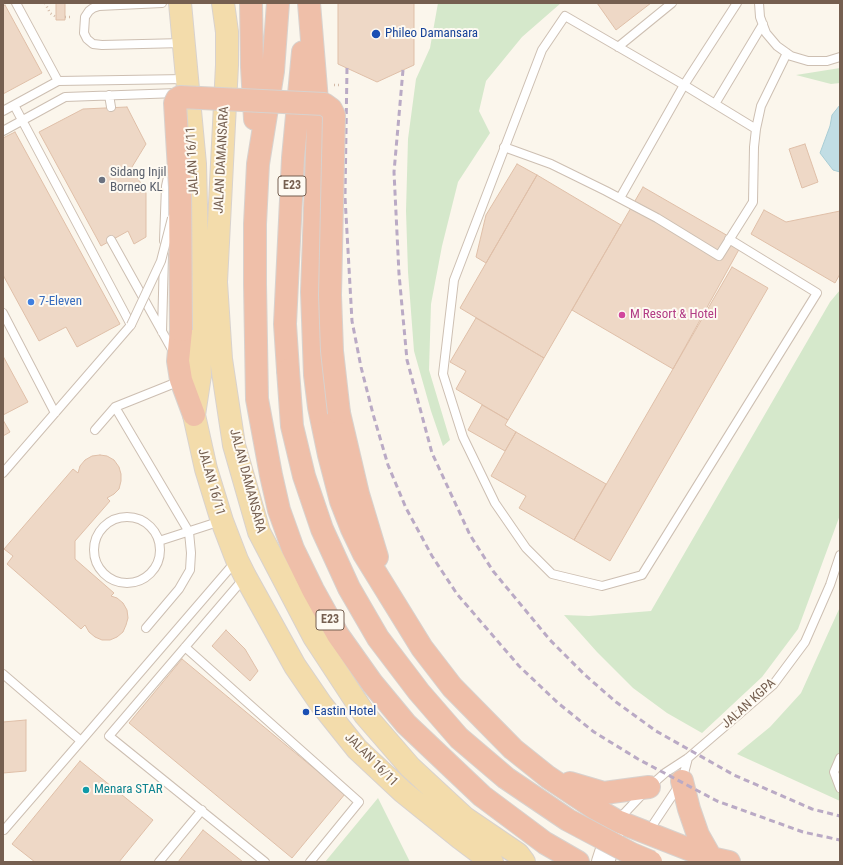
<!DOCTYPE html>
<style>
body{margin:0}
#map{position:relative;width:843px;height:865px;overflow:hidden;background:#fbf6ec;font-family:"Roboto Condensed",sans-serif}
canvas{display:block}
.frame{position:absolute;inset:0;border:4px solid #755f50;pointer-events:none}
</style>
<div id="map">
<canvas width="843" height="865"></canvas>
<div class="frame"></div>
</div>
<script>
const ctx = document.querySelector('canvas').getContext('2d');
ctx.lineJoin = 'round';
function fillPath(path, color) { ctx.fillStyle = color; ctx.fill(path, 'evenodd'); }
const poly = rows => new Path2D(rows.map(r => 'M' + r).join(''));
function trace(path, color, width, dash) { ctx.strokeStyle = color; ctx.lineWidth = width; ctx.lineCap = dash ? 'butt' : 'round'; ctx.setLineDash(dash || []); ctx.stroke(path); }
function label(font, color, halo, rows, align = 'center') {
  ctx.font = font + ' "Roboto Condensed",sans-serif'; ctx.lineWidth = 4; ctx.setLineDash([]); ctx.textBaseline = 'middle'; ctx.strokeStyle = halo; ctx.fillStyle = color; for (const [text, x, y, turn = 0] of rows) {
    ctx.save(); ctx.translate(x, y); ctx.rotate((+turn || 0) * Math.PI / 180); ctx.textAlign = isNaN(turn) ? turn : align; if (halo) ctx.strokeText(text, 0, 0); ctx.fillText(text, 0, 0); ctx.restore();
  }
}
fillPath(poly([
 [438,3,561,3,522,37,486,81,479,111,490,133,458,182,442,246,431,304,429,370,450,440,443,446,431,411,414,351,408,272,406,211,408,139,416,79,430,48],
 [840,68,840,83,831,84,796,75],
 [840,290,840,515,798,629,762,677,702,733,667,713,633,688,597,652,564,615,589,616,651,611,830,302],
 [840,607,840,801,737,754,770,727,801,693],
 [378,798,410,862,325,862]
]), '#d5e8cb');
const water = poly([
 [840,105,840,172,833,170,820,153,830,126,832,115,840,105]
]);
fillPath(water, '#c1dde4');
trace(water, '#a8ccd4', 1);
const building = poly([
 [56,3,65,3,65,20,56,20,56,3],
 [338,3,414,3,414,65,377,82,338,64,338,3],
 [597,3,651,3,616,30,597,3],
 [5,5,42,73,3,94,3,6,5,5],
 [127,107,146,144,132,167,146,193,146,237,134,244,128,231,101,246,39,132,83,109,127,107],
 [15,132,120,324,77,347,66,327,39,341,3,275,3,138,15,132],
 [805,144,818,182,802,188,789,149,805,144],
 [517,164,537,175,486,263,476,257,486,215,517,164],
 [537,175,621,225,544,358,460,308,537,175],
 [643,187,742,244,673,369,572,310,643,187],
 [764,210,786,222,840,211,840,274,835,283,751,234,764,210],
 [732,267,768,288,610,561,574,540,732,267],
 [476,318,544,358,508,420,456,389,466,371,450,362,476,318],
 [3,356,28,402,3,415,3,356],
 [482,405,508,420,505,425,516,432,505,451,468,430,482,405],
 [3,420,10,432,3,436,3,420],
 [516,432,606,484,574,540,519,508,526,496,491,476,516,432],
 [100,455,107,456,114,460,119,467,121,474,121,481,119,489,114,494,107,498,110,501,75,541,75,559,114,593,111,596,117,598,123,603,127,610,128,618,126,625,123,632,117,637,110,640,102,640,95,637,89,632,85,625,81,629,7,564,13,556,4,549,73,469,78,473,80,466,85,460,92,456,100,455],
 [226,630,245,649,258,671,250,681,212,646,226,630],
 [182,659,345,794,292,858,129,723,182,659],
 [26,720,26,771,3,773,3,722,26,720],
 [80,761,153,820,119,862,35,862,12,844,80,761],
 [203,830,243,862,178,862,203,830]
]);
fillPath(building, '#eed8c6');
trace(building, '#dfbfa8', 1);
const service = poly([
 [16,3,58,81],
 [162,3,99,6,93,8,89,11,85,17,84,33,87,39,93,44,102,45,183,43],
 [759,3,760,17,766,33,777,46,791,56,808,61,827,61,840,57],
 [618,47,672,3],
 [109,95,111,107],
 [715,104,763,24],
 [3,111,58,81,186,79],
 [3,131,65,97,178,93],
 [504,147,551,164,606,191,657,218,719,256,753,202,754,147,756,129,761,106,787,53],
 [620,198,684,85,756,129],
 [729,239,817,293,642,575,602,586,552,574,526,548,495,503,463,437,443,374,454,280,542,50,565,16,684,85,737,3],
 [111,240,174,353],
 [164,241,166,186,168,177,177,173],
 [3,313,55,413],
 [162,332,164,255],
 [115,407,189,532,191,553,190,570,179,589,146,628],
 [95,430,115,407,180,381],
 [3,473,131,325,14,105],
 '94 550a33 33 0 1 1 66 0a33 33 0 1 1-66 0Z',
 [159,541,221,521],
 [245,577,109,736,265,862],
 [185,647,359,802,310,862],
 [3,674,81,741,4,830],
 [81,741,236,561],
 [840,758,834,772,840,788],
 [618,820,649,787,665,773,688,758,773,685,805,642,830,585,840,555],
 [648,832,682,781,688,758],
 [159,862,202,810]
]);
const secondary = poly([
 [603,862,615,825]
]);
const primary = poly([
 [180,3,195,164,200,375,194,415,206,469,222,521,237,560,245,576,295,666,321,704,357,749,403,792,460,838,492,862],
 [223,3,227,32,227,65,216,282,221,359,234,445,259,532,314,637,365,715,410,767,465,818,518,854,524,862]
]);
const motorway = poly([
 [251,3,252,67,255,119],
 [278,3,273,71,258,164,255,224,255,284,257,399,271,475,279,510,293,549,313,590,338,635,372,683,406,724,482,796,545,843,578,862],
 [309,3,317,101,318,125,312,292,315,375,319,407,329,455,341,501,352,529,364,554,422,648,452,687,513,749,548,777,596,809,617,821,711,858,729,862],
 [181,330,178,361,181,380,194,415],
 [288,370,285,324,293,158,303,52],
 [339,413,358,494,377,557],
 [682,781,689,809,698,835,711,858],
 [570,783,604,793,649,787]
]);
trace(service, '#cdbfb2', 10);
trace(secondary, '#cfbfb0', 24);
trace(primary, '#d8d2ce', 24);
trace(motorway, '#d8d2ce', 24);
trace(poly([
 [45,3,50,13,56,17],
 [65,17,73,17],
 [334,85,340,85]
]), '#d4bba8', 2.5, [1, 3]);
trace(service, '#fff', 8);
trace(secondary, '#fff', 22);
trace(primary, '#f3dcab', 22);
trace(motorway, '#efbfa9', 22);
trace(poly([
 [347,68,345,197,352,321,361,367,373,414,388,465,406,508,432,556,457,594,519,666,558,703,594,732,638,759,717,801,803,832,840,840],
 [403,70,394,172,399,274,407,360,432,453,470,535,493,571,550,640,585,675,616,702,656,731,734,775,812,809,840,816]
]), '#baaac5', 3, [6, 4]);
const serviceBridge = poly([
 [131,325,161,261,172,218]
]);
const motorwayBridge = poly([
 [181,330,180,187,175,103,177,99,180,97,324,104,331,109,334,115,330,295,332,351,339,413],
 [288,370,292,426,304,476,322,529,349,588,378,638,419,692,459,738,506,778,568,820,632,854,651,862]
]);
trace(serviceBridge, '#cdbfb2', 10, []);
trace(motorwayBridge, '#d8d2ce', 24, []);
trace(serviceBridge, '#fff', 8);
trace(motorwayBridge, '#efbfa9', 22);
for (const [x, y, r, color] of [
 [376,34,5,"#1a4fb4"],
 [102,180,4,"#6b7280"],
 [31,302,4,"#3f7fe0"],
 [622,315,4,"#d1479c"],
 [306,712,4,"#1a4fb4"],
 [86,790,4,"#0f9aa8"]
]) { const dot = new Path2D(); dot.arc(x, y, r, 0, 2 * Math.PI); ctx.fillStyle = color; ctx.fill(dot); trace(dot, '#fefaf2', 1.5); }
for (const [x, y, w] of [
 [292,186,28],
 [330,620,28]
]) { const box = new Path2D(); box.roundRect(x - w / 2, y - 10, w, 20, 3); ctx.fillStyle = '#fefaf2'; ctx.fill(box); trace(box, '#755f50', 1); }
label('bold 12px', '#755f50', null, [
 ["E23",292,186],
 ["E23",330,620]
]);
label('13px', '#164399', '#fefaf2', [
 ["Phileo Damansara",385,34],
 ["Eastin Hotel",314,712]
], 'left');
label('13px', '#755f50', '#fefaf2', [
 ["JALAN DAMANSARA",222,160,-87],
 ["JALAN 16/11",193,161,-93],
 ["JALAN DAMANSARA",247,481,75],
 ["JALAN 16/11",211,482,74],
 ["JALAN KGPA",749,704,-42],
 ["JALAN 16/11",371,760,45]
]);
label('13px', '#5b616d', '#fefaf2', [
 ["Sidang Injil",110,173],
 ["Borneo KL",110,188]
], 'left');
label('13px', '#366cbe', '#fefaf2', [
 ["7-Eleven",39,302]
], 'left');
label('13px', '#b23c85', '#fefaf2', [
 ["M Resort & Hotel",630,315]
], 'left');
label('13px', '#0d838f', '#fefaf2', [
 ["Menara STAR",94,790]
], 'left');
</script>
